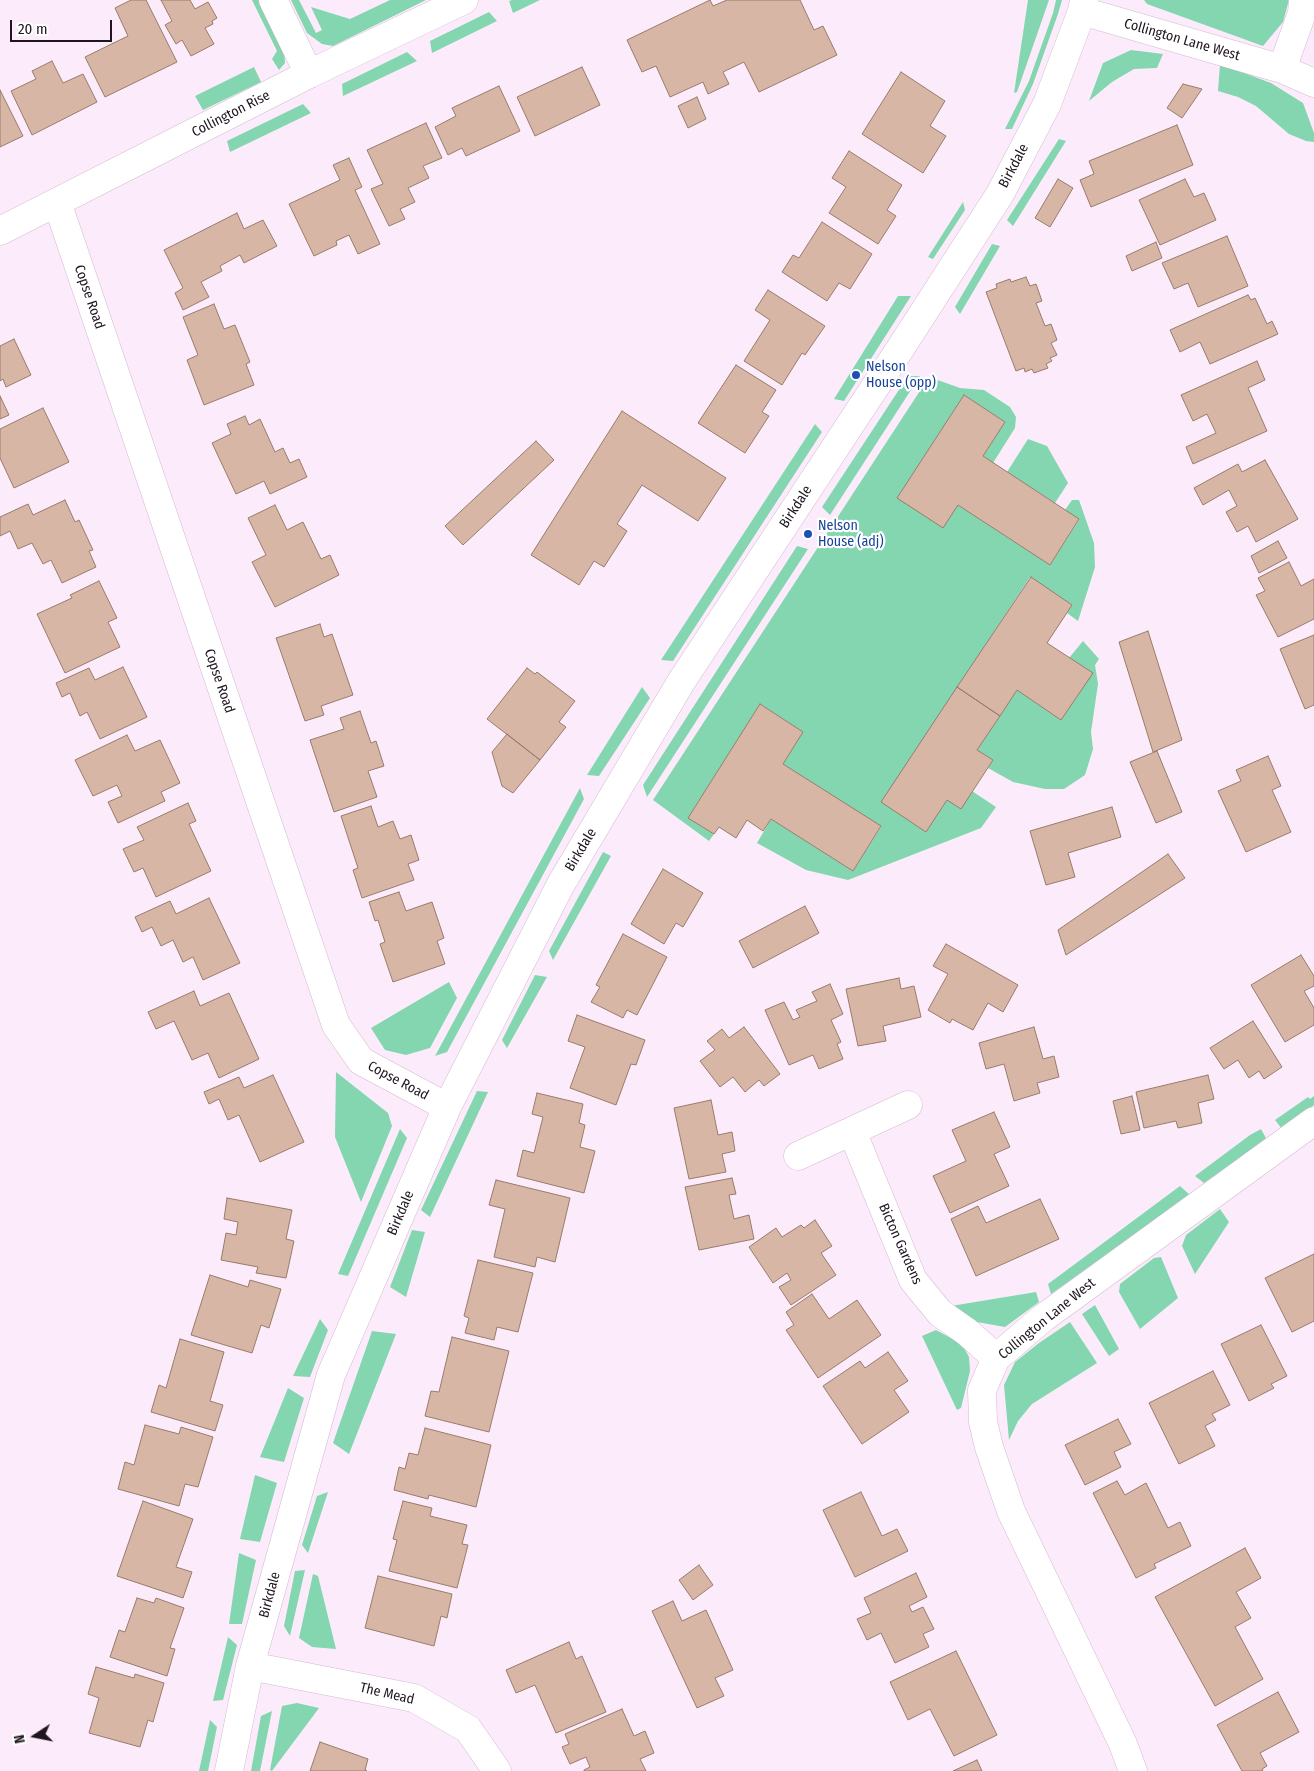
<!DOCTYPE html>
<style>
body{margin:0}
#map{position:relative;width:1314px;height:1771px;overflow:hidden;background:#fcecfb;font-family:"Fira Sans Condensed",sans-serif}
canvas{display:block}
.north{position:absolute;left:10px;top:1711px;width:50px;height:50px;-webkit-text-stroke:4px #fff;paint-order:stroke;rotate:259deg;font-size:14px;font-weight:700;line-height:20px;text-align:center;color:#1e151e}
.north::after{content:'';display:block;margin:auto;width:18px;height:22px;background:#1e151e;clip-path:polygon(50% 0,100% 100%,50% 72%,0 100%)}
.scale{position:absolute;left:10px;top:20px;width:102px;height:22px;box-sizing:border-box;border:2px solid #1e151e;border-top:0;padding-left:6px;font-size:15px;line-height:18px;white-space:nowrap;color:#1e151e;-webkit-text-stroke:4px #fff;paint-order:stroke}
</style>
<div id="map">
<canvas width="1314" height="1771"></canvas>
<div class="north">N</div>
<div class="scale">20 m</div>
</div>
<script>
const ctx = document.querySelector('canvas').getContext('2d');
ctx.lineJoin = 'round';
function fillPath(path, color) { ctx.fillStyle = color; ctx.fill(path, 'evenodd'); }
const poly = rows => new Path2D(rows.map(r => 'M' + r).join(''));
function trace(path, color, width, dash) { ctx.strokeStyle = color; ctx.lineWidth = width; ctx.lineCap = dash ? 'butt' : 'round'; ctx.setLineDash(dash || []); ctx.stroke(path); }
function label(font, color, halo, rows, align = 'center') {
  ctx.font = font + ' "Fira Sans Condensed",sans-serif'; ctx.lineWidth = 4.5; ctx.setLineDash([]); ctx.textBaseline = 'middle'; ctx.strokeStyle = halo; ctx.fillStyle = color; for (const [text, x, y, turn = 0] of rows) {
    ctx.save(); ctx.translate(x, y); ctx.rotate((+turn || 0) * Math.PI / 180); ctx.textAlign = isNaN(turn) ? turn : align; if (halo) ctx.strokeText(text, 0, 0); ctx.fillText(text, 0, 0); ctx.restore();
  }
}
fillPath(poly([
 [252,0,260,0,284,48,285,63,279,70,272,59,277,51],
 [291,0,299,0,316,33,322,30,311,7,350,19,390,0,426,0,333,46,322,44,307,33],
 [512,0,540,0,513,13,509,1],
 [1028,0,1049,0,1017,92,1014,93],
 [1056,0,1062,0,1058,14,1033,84,1012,129,1005,129,1029,81,1053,13],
 [1144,0,1289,0,1283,22,1263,46,1147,4],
 [489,12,497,21,432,53,430,41],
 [1131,50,1163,54,1157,68,1134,69,1112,82,1089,101,1103,63],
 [407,52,417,61,343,96,342,84],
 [1220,64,1271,83,1303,103,1314,133,1314,142,1306,141,1289,134,1256,106,1238,97,1218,91],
 [254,67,261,82,203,110,195,96],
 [303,104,311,113,230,152,227,141],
 [1059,139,1066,141,1013,226,1007,220],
 [963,202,965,210,933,259,928,257],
 [992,244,1000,246,960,314,955,307],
 [898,296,911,296,844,401,834,399],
 [908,376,920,376,830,515,822,507],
 [929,377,960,388,984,390,1010,407,1016,417,1015,428,993,463,983,456,1005,422,964,395,897,498,958,505,1050,565,1079,520,1065,510,1072,500,1079,500,1094,543,1095,567,1078,621,1067,613,1072,605,1030,577,882,802,926,832,947,800,972,791,996,807,981,828,848,880,806,870,757,843,771,819,853,871,881,827,783,764,803,732,760,704,688,818,714,834,709,841,653,800],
 [815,424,822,432,673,661,661,660],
 [1028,439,1047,446,1068,483,1055,503,1007,472],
 [797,546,808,549,647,797,643,785],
 [1083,641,1099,659,1095,665,1098,684,1091,732,1093,749,1085,775,1064,789,1045,789,1013,782,988,768,993,760,977,750,1017,690,1061,720,1092,673,1069,658],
 [642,687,650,698,599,776,587,775],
 [580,788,584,799,447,1052,435,1056],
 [603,852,611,856,553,960,549,951],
 [535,975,547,977,507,1048,502,1040],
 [449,982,457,998,430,1048,406,1055,385,1050,371,1028],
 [336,1072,388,1113,392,1126,361,1202,335,1137],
 [477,1091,488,1092,430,1217,421,1210],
 [1314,1096,1314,1105,1282,1129,1275,1120,1308,1097,1310,1099],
 [400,1129,407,1138,348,1276,338,1274],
 [1261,1129,1267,1140,1204,1183,1195,1176,1250,1135],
 [1180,1186,1190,1195,1051,1294,1048,1284],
 [1220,1209,1229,1222,1195,1274,1182,1246,1186,1235],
 [412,1230,425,1232,406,1297,390,1287],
 [1161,1257,1178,1298,1140,1329,1119,1292,1120,1284,1154,1258],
 [1036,1292,1039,1302,1005,1327,977,1322,951,1306],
 [1095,1305,1119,1349,1109,1356,1082,1314],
 [320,1319,328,1330,310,1377,293,1376],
 [1070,1322,1097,1363,1032,1404,1018,1421,1009,1440,1004,1385,1015,1362,1039,1343],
 [936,1330,962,1344,969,1357,970,1371,961,1408,957,1410,922,1336],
 [372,1331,396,1334,349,1454,333,1443],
 [288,1388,304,1398,284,1462,260,1457],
 [255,1475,277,1483,260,1542,240,1539],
 [328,1492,308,1553,302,1545,317,1496],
 [239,1553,256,1560,242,1624,229,1624],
 [305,1570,290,1636,284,1626,295,1571],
 [313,1574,318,1576,336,1649,312,1647,299,1638],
 [228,1637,237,1645,223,1700,213,1701],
 [297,1703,319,1708,272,1771,270,1770,282,1706],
 [272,1711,260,1771,251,1771,261,1716],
 [210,1720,217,1727,208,1771,199,1771]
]), '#83d6af');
const building = poly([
 [131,0,146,0,177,62,105,97,85,57,128,36,115,8,131,0],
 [161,0,190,0,195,9,208,2,217,18,212,21,213,24,205,28,214,44,191,56,182,40,176,44,165,25,172,21,161,0],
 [710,0,713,6,727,0,800,0,814,30,823,26,837,55,759,92,744,62,723,72,729,84,708,94,703,82,670,97,656,66,642,72,627,40,710,0],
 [52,61,63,83,83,74,97,102,32,135,11,91,36,79,32,71,52,61],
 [582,67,600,105,535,136,517,97,582,67],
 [901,72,945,101,930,126,946,136,923,173,862,134,901,72],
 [1183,84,1202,89,1182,118,1167,108,1183,84],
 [499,86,520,131,466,156,462,148,448,155,435,127,456,116,452,108,499,86],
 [0,90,23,136,0,147,0,90],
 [697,97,706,119,688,128,678,106,697,97],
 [426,123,442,158,423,166,429,178,408,188,415,202,400,209,405,219,389,226,371,189,383,184,367,150,426,123],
 [1177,125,1193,165,1091,207,1080,180,1094,174,1089,161,1177,125],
 [849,151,902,185,887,210,896,216,878,244,829,213,846,187,832,178,849,151],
 [349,158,362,187,355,190,380,244,358,254,349,235,336,241,337,245,314,256,289,204,340,180,333,165,349,158],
 [1058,179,1073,188,1050,227,1035,218,1058,179],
 [1185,179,1194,197,1204,193,1216,220,1160,245,1139,200,1185,179],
 [237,213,244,229,263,220,277,246,244,263,240,255,220,266,222,271,201,282,209,297,183,310,175,293,183,288,164,250,237,213],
 [822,222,872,254,850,289,839,283,827,301,782,272,793,255,799,258,822,222],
 [1227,236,1248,286,1198,307,1188,283,1174,289,1162,263,1227,236],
 [1156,242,1162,258,1132,271,1126,256,1156,242],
 [1026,277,1030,286,1036,284,1042,301,1036,303,1045,326,1051,324,1057,340,1051,343,1057,355,1050,358,1052,361,1046,364,1048,368,1034,373,1032,369,1025,372,1024,368,1016,371,986,292,997,288,996,284,1010,279,1011,282,1026,277],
 [768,290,825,326,805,355,802,353,782,385,744,361,770,320,755,310,768,290],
 [1248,295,1251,300,1255,298,1267,324,1272,321,1278,334,1210,364,1200,342,1180,352,1170,330,1248,295],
 [214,304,224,329,235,325,250,362,246,364,254,385,204,405,187,360,198,355,183,317,214,304],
 [14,339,31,375,6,387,3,379,0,381,0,346,14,339],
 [1257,361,1265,380,1248,388,1267,431,1193,464,1186,447,1216,433,1207,414,1193,421,1181,395,1257,361],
 [736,365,776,390,762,412,769,416,745,453,698,423,736,365],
 [964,395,1005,422,983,456,1079,519,1050,565,958,505,943,528,897,498,964,395],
 [0,396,9,415,0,419,0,396],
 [43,408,69,462,14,488,0,458,0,429,43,408],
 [622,411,726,478,698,521,642,485,617,524,627,531,604,567,594,561,579,585,531,555,622,411],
 [245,416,249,425,260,419,275,452,283,448,290,463,299,459,307,477,270,494,264,481,236,494,212,443,231,434,227,424,245,416],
 [536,441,554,460,463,545,445,526,536,441],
 [1265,460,1298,519,1256,542,1248,526,1237,532,1226,512,1237,506,1229,490,1203,505,1194,488,1238,464,1242,472,1265,460],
 [65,500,75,522,79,520,93,550,89,551,96,567,62,583,51,560,43,564,32,543,18,549,10,531,0,536,0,517,28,504,33,515,65,500],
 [275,505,287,530,303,522,321,559,330,555,339,575,275,607,252,562,266,555,248,518,275,505],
 [1278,541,1287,558,1259,573,1251,556,1278,541],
 [1289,562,1301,586,1314,579,1314,619,1278,637,1256,595,1265,591,1258,578,1289,562],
 [1031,577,1072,605,1047,643,1093,673,1061,720,1017,690,1000,716,957,687,1031,577],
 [99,581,117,618,108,622,120,647,65,673,37,614,72,598,70,595,99,581],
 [320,624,324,637,332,634,353,695,321,706,324,715,305,721,276,638,320,624],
 [1148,631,1182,740,1153,752,1119,642,1148,631],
 [1314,635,1314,705,1305,709,1280,649,1314,635],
 [123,667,147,717,100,739,87,712,80,716,70,693,62,697,56,683,89,668,95,680,123,667],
 [527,668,535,674,537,672,575,701,559,722,566,727,540,760,487,719,527,668],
 [957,687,1000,716,977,750,993,760,961,809,947,800,926,832,881,802,957,687],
 [760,704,803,732,783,764,881,826,853,871,771,819,763,831,747,820,736,838,719,827,714,834,688,818,760,704],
 [360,711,371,743,376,741,384,766,368,771,377,797,334,812,310,740,344,729,340,718,360,711],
 [507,734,540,760,513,793,502,786,492,752,507,734],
 [127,735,135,751,160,740,180,783,161,792,165,801,118,823,108,802,122,796,117,785,93,796,75,760,127,735],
 [1157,751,1182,812,1156,823,1130,762,1157,751],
 [1268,756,1281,786,1272,790,1291,832,1246,852,1218,791,1241,781,1236,770,1268,756],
 [188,803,196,821,189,824,211,871,156,897,143,868,134,872,123,849,144,840,137,827,188,803],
 [371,806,378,827,393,821,400,839,411,835,419,860,408,864,414,880,362,898,353,870,358,868,341,816,371,806],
 [1112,807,1121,837,1068,853,1075,877,1046,885,1030,831,1112,807],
 [1168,854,1185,878,1066,955,1058,930,1168,854],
 [663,869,703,893,683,927,676,923,664,944,631,924,663,869],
 [399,892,406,911,432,902,444,938,437,941,445,964,393,982,380,944,385,942,378,920,375,921,369,902,399,892],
 [209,898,240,963,203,980,193,957,183,962,173,940,161,946,152,927,142,932,135,917,170,901,176,914,209,898],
 [805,906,819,933,753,968,739,941,805,906],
 [623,934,667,957,637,1015,627,1010,623,1018,591,1002,600,987,596,985,623,934],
 [946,944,1018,985,1003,1012,988,1003,973,1030,952,1019,950,1023,928,1010,948,974,933,966,946,944],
 [1301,955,1314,976,1314,986,1304,991,1314,1008,1314,1025,1285,1042,1251,985,1301,955],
 [899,978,901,989,914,986,921,1017,883,1026,886,1041,858,1046,846,989,899,978],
 [830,984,843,1014,831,1020,841,1042,837,1044,843,1059,819,1069,813,1055,789,1065,765,1010,784,1002,793,1020,800,1017,796,1010,817,1001,812,992,830,984],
 [194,991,200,1006,229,993,259,1059,219,1078,208,1053,192,1060,174,1021,156,1029,148,1012,194,991],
 [577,1015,645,1040,636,1065,631,1064,616,1105,570,1088,585,1047,568,1041,577,1015],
 [1253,1021,1282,1067,1264,1079,1259,1071,1249,1078,1238,1060,1224,1069,1210,1048,1253,1021],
 [744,1027,780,1074,764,1086,759,1080,745,1092,733,1077,720,1087,700,1061,715,1050,707,1041,722,1029,729,1038,744,1027],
 [1034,1027,1043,1059,1054,1056,1059,1077,1037,1083,1040,1093,1014,1101,1004,1064,986,1069,979,1043,1034,1027],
 [273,1075,304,1142,260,1162,239,1115,228,1120,219,1099,209,1104,204,1092,239,1077,244,1088,273,1075],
 [1208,1075,1214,1099,1198,1103,1202,1123,1178,1128,1176,1121,1144,1128,1136,1092,1208,1075],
 [537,1093,583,1104,579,1123,585,1125,580,1147,595,1151,584,1193,517,1176,523,1150,534,1153,543,1117,532,1114,537,1093],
 [1132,1096,1140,1130,1121,1134,1113,1101,1132,1096],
 [711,1100,718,1135,732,1132,735,1151,722,1154,726,1172,689,1179,674,1108,711,1100],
 [994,1112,1010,1147,994,1154,1009,1186,950,1213,933,1176,966,1161,952,1130,994,1112],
 [732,1178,736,1194,729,1195,734,1219,749,1215,754,1239,699,1250,685,1187,732,1178],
 [496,1180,570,1198,555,1262,537,1257,535,1267,494,1257,505,1209,489,1205,496,1180],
 [227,1198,292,1210,286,1239,294,1241,286,1278,256,1273,258,1267,221,1260,226,1233,236,1235,238,1222,224,1219,227,1198],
 [1040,1199,1059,1239,976,1276,951,1219,978,1206,986,1223,1040,1199],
 [815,1220,832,1246,821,1253,836,1275,791,1305,779,1287,791,1280,787,1273,773,1283,749,1247,776,1228,782,1237,801,1225,804,1228,815,1220],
 [1314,1254,1314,1321,1292,1332,1265,1278,1314,1254],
 [478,1260,533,1273,518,1332,497,1327,494,1340,465,1333,469,1318,464,1316,478,1260],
 [210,1275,248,1287,250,1280,281,1289,269,1328,261,1325,252,1353,191,1335,210,1275],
 [812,1294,829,1319,857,1300,881,1335,818,1378,786,1330,794,1325,786,1312,812,1294],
 [1261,1325,1287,1376,1271,1384,1274,1388,1249,1401,1221,1344,1261,1325],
 [452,1337,509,1351,489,1432,425,1416,431,1391,439,1392,452,1337],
 [180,1339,224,1352,210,1401,223,1405,215,1431,151,1412,159,1385,166,1388,180,1339],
 [888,1352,908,1381,894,1390,909,1412,862,1444,823,1386,860,1361,865,1368,888,1352],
 [1213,1371,1230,1405,1212,1414,1216,1420,1205,1426,1215,1446,1179,1464,1149,1403,1213,1371],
 [1118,1419,1131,1444,1114,1452,1121,1467,1085,1485,1065,1445,1118,1419],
 [145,1425,179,1434,181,1427,213,1437,198,1487,185,1484,179,1506,118,1489,125,1462,134,1465,145,1425],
 [425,1428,491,1445,476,1507,429,1495,428,1499,394,1490,399,1467,405,1469,409,1453,418,1455,425,1428],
 [1117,1481,1125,1495,1146,1483,1168,1528,1180,1522,1191,1546,1154,1564,1156,1568,1136,1578,1093,1493,1117,1481],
 [861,1492,882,1536,897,1529,908,1551,855,1577,823,1510,861,1492],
 [143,1501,193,1519,176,1567,192,1572,183,1598,117,1576,143,1501],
 [403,1501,432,1508,430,1516,467,1525,462,1544,468,1545,457,1588,389,1571,397,1540,393,1539,403,1501],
 [1245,1548,1261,1578,1236,1592,1251,1618,1235,1627,1263,1679,1215,1706,1155,1597,1245,1548],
 [699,1565,713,1585,693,1600,679,1580,699,1565],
 [916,1573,927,1597,909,1606,912,1612,923,1607,934,1629,923,1634,929,1647,895,1663,881,1633,867,1640,857,1619,871,1613,864,1598,916,1573],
 [378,1576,452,1594,447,1618,441,1616,434,1646,365,1628,378,1576],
 [137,1598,154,1603,156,1598,184,1608,170,1648,175,1649,167,1676,110,1657,119,1630,125,1632,137,1598],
 [673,1601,682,1621,706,1610,733,1670,715,1678,724,1696,697,1708,652,1611,673,1601],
 [569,1642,576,1659,582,1656,606,1712,556,1733,535,1685,516,1693,506,1670,569,1642],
 [956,1651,997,1735,954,1756,930,1709,908,1720,890,1682,956,1651],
 [96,1667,134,1678,135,1674,164,1683,153,1722,148,1720,140,1747,89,1733,99,1698,88,1694,96,1667],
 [1278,1692,1299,1732,1260,1753,1267,1766,1262,1769,1263,1771,1242,1771,1217,1725,1278,1692],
 [622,1709,634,1736,645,1731,654,1753,640,1759,646,1771,584,1771,584,1770,590,1767,586,1757,570,1764,562,1747,569,1744,565,1734,622,1709],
 [320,1742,368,1759,365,1770,367,1771,310,1771,320,1742],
 [977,1760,982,1771,953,1771,977,1760]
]);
fillPath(building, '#d7b6a5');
trace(building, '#997b6b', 1);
const minor = poly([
 [273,0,309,74],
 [1082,11,1282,69,1314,83],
 [1282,69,1302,13,1303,0],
 [57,202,336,1025,361,1061,447,1107],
 [0,231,309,74,464,0],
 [852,1131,913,1280,940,1313,967,1332,996,1358],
 [798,1156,908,1105],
 [250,1666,414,1698,468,1729,497,1771],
 [229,1771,250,1666,331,1375,447,1107,561,884,681,682,900,349,1000,194,1047,104,1082,11,1084,0],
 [1133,1771,1123,1744,1011,1511,989,1447,983,1422,982,1390,996,1358,1043,1318,1314,1121]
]);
trace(minor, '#d3b9d2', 29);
trace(minor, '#fff', 28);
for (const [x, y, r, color] of [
 [856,375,5,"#1a4fb4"],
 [808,534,5,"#1a4fb4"]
]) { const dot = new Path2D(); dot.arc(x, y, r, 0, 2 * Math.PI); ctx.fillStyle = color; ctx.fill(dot); trace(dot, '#fff', 2); }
label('14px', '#1e151e', '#fff', [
 ["Collington Lane West",1182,40,16],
 ["Collington Rise",231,114,-27],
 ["Birkdale",1014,166,-62],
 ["Copse Road",89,297,71],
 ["Birkdale",796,507,-57],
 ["Copse Road",219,681,71],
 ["Birkdale",581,850,-59],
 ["Copse Road",398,1081,28],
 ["Birkdale",401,1213,-67],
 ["Bicton Gardens",900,1244,66],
 ["Collington Lane West",1047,1319,-39],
 ["Birkdale",270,1595,-75],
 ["The Mead",387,1694,13]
]);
label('14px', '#164399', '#fff', [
 ["Nelson",866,367],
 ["House (opp)",866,383],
 ["Nelson",818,526],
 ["House (adj)",818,542]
], 'left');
</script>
